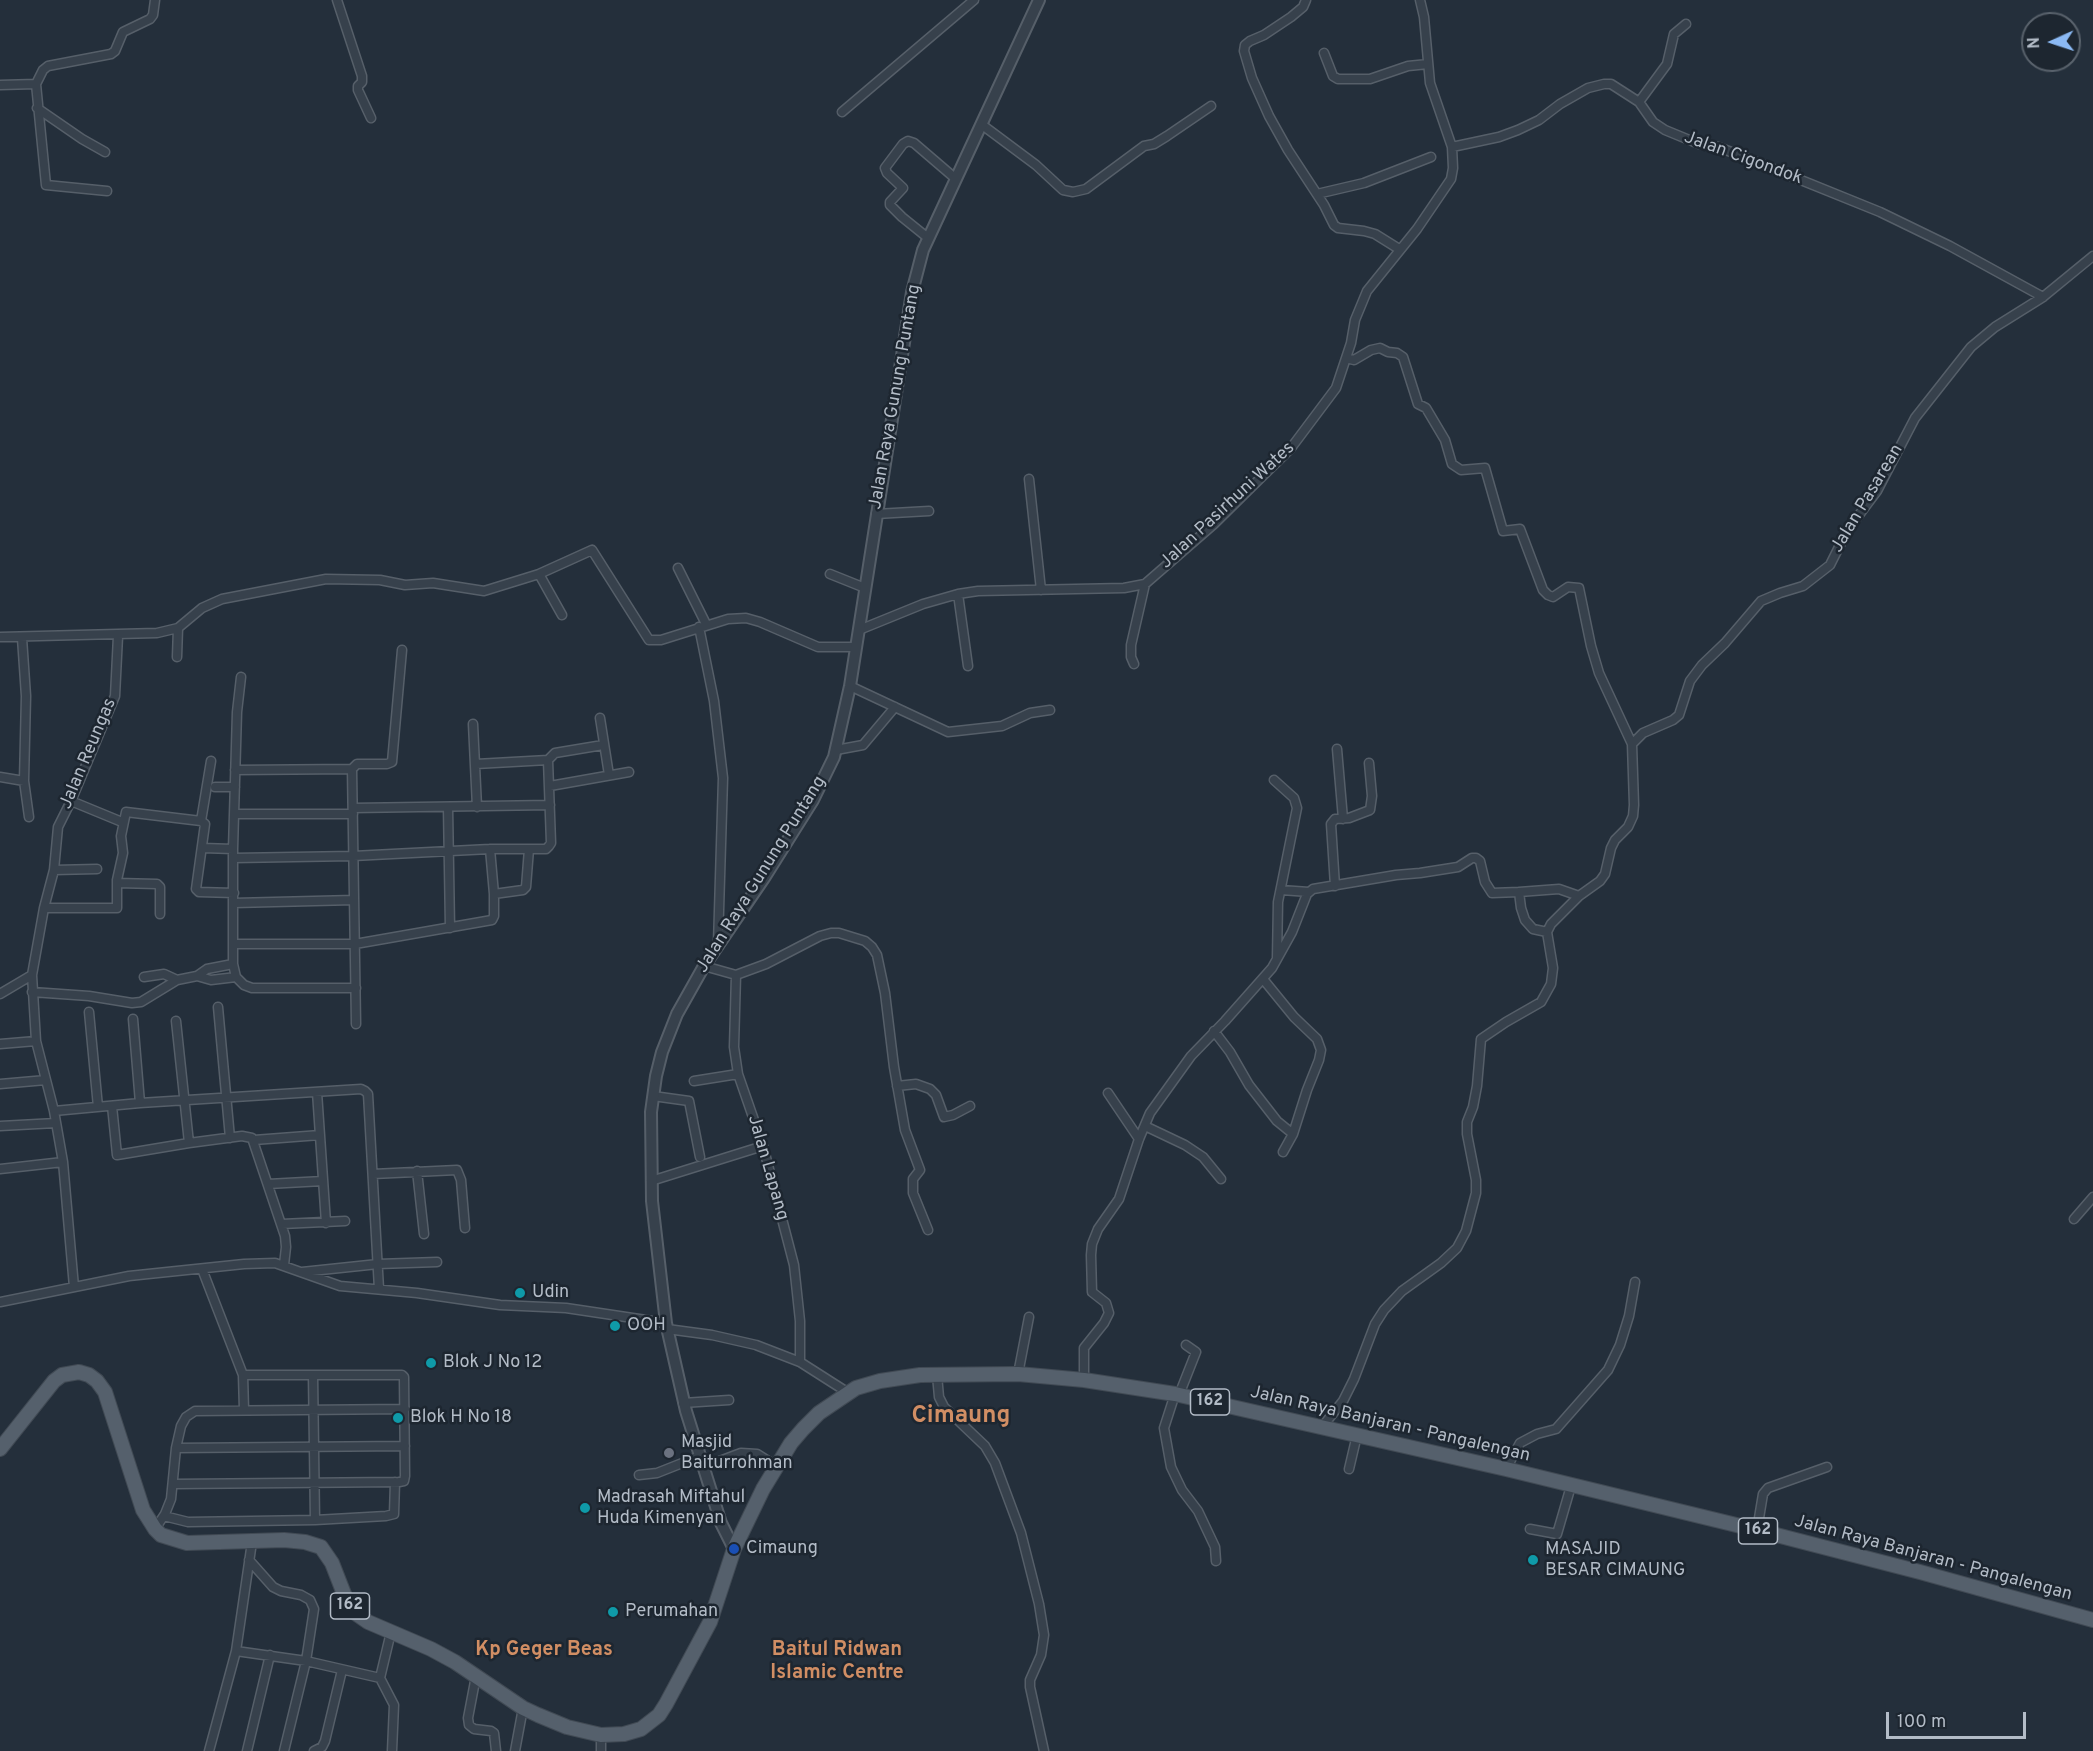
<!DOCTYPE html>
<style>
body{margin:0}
#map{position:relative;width:2093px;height:1751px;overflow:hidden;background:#242f3b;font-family:Overpass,sans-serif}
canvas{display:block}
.north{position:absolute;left:2021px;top:12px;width:60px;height:60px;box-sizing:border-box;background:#1d2630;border:2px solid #59626c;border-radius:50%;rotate:267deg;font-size:16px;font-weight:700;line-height:24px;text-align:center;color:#b3bcc7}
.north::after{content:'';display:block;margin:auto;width:21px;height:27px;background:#8bb9f4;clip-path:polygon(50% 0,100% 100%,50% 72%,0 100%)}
.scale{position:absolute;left:1886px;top:1712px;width:140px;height:27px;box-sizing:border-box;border:3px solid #b3bcc7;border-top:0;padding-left:8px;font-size:18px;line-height:21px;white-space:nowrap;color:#b3bcc7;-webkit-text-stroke:4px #1d2630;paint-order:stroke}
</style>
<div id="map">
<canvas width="2093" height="1751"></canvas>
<div class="north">N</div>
<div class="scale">100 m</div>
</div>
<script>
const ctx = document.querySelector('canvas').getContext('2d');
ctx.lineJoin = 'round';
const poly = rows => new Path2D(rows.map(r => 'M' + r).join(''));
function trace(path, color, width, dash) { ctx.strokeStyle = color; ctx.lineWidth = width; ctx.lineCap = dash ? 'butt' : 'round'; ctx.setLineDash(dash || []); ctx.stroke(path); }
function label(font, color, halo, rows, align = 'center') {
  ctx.font = font + ' Overpass,sans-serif'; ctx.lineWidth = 5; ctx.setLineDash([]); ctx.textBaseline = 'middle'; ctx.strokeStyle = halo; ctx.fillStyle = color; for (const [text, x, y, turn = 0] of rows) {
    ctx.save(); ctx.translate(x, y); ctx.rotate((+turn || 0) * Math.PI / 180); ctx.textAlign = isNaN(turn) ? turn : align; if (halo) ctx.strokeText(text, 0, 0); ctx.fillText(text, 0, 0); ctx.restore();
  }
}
const minor = poly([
 [337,0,362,76,362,82,358,86,358,90,371,118],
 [1306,0,1303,7,1291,17,1264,35,1250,41,1245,45,1244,51,1252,78,1269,116,1288,150,1324,205,1334,225,1338,228,1364,231,1375,234,1399,249],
 [1324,53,1333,76,1338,79,1370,79,1408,66,1428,64],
 [36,84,46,185,107,191],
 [36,84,43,70,48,66,111,54,115,51,123,32,150,19,153,15,155,0],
 [0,85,36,84],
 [1639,102,1667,64,1674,34,1686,24],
 [37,108,82,139,105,152],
 [842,112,974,0],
 [981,124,1036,165,1063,190,1073,192,1086,189,1144,146,1154,144,1167,136,1211,106],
 [1452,147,1499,137,1518,130,1539,120,1560,104,1588,88,1604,84,1611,84,1639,102,1653,122,1665,130,1699,144,1718,147,1739,155,1880,212,1950,246,2043,297],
 [1317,194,1364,183,1431,157],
 [928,238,902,217,890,205,890,202,903,188,887,173,885,168,903,144,908,141,914,143,956,179],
 [1346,358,1354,360,1371,350,1380,348,1388,352,1397,353,1403,357,1418,404,1426,408,1445,440,1452,464,1461,470,1485,468,1503,531,1520,529,1543,590,1548,595,1553,597,1568,587,1579,588,1591,646,1599,673,1632,744],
 [1029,479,1041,590],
 [876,514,929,511],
 [678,568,706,624],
 [539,574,562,615],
 [830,574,865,588],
 [958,594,968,666],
 [699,627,714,701,723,778,718,944],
 [859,630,923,604,958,594,978,591,1124,588,1145,584,1214,524,1291,448,1336,388,1351,343,1355,320,1367,291,1417,229,1451,179,1453,168,1452,147,1430,83,1424,17,1420,0],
 [0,637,157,633,178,628,202,608,222,599,326,579,380,580,405,585,433,583,484,591,539,574,592,550,649,640,661,640,728,619,746,618,760,622,818,647,855,647],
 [22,638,26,696,24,781,29,817],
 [177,657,178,628],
 [1134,664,1131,657,1131,645,1145,584],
 [241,677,237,712,233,849,233,964,236,977,244,985,252,988,356,988],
 [850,686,948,732,1002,726,1030,713,1050,710],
 [600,718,609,775],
 [473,724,477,807],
 [1337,749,1343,819],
 [836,750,863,745,895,707],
 [548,760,555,753,603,745],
 [211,761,201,821,205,824,196,889,199,892,234,893],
 [352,769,356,1024],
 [235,770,352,769,357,764,387,764,392,762,402,650],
 [0,777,24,781],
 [1274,780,1294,798,1297,808,1278,902,1277,958],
 [550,786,629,772],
 [215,787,235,787],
 [71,801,122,822],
 [448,807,450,928],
 [353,808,550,805],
 [235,814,353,814],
 [203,848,233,849],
 [490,849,494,894],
 [234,858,353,856,490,849,546,849,549,846,551,843,548,760,476,764],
 [54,870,97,869],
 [117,883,157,884,160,887,160,914],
 [1335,886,1331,824,1335,819,1349,818,1370,810,1372,796,1369,763],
 [1281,890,1309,892],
 [1519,892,1559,889,1579,896],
 [234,903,354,900],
 [44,908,117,908,117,880,123,853,121,836,126,812,201,821],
 [234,944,355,944,492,920,494,916,494,894,523,890,526,887,529,849],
 [704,966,736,975,766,964,820,936,831,933,839,933,865,941,872,947,877,955,885,993,894,1067,905,1130,920,1170,913,1179,913,1193,928,1230],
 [736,975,734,1047,738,1074,763,1146,794,1265,800,1321,800,1362],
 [197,976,211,980,236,977],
 [144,977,164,974,177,980],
 [1263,979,1294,1017,1317,1039,1321,1050,1319,1060,1307,1090,1293,1134,1283,1152],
 [32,992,89,996,132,1003,141,1002,177,980,197,976,207,969,233,964],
 [0,994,32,975],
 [218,1007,230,1138],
 [89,1012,98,1107],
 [133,1019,140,1103],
 [176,1021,189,1143],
 [1214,1031,1230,1052,1249,1085,1277,1121,1293,1134],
 [0,1044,36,1041],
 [694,1081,738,1074],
 [0,1084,46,1080],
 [897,1086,916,1084,930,1089,936,1095,944,1117,953,1115,970,1106],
 [317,1092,326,1223],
 [1108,1093,1139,1139],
 [653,1096,689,1101,700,1157],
 [112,1106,117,1155,189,1143,242,1136,252,1138,285,1236,286,1247,284,1265],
 [54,1111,140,1103,361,1089,365,1091,368,1094,379,1289],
 [0,1126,56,1123],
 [1145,1126,1185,1145,1203,1157,1221,1179],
 [254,1140,320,1135],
 [0,1169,63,1162],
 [417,1171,424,1234],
 [373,1174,457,1170,461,1180,465,1228],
 [651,1181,763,1146],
 [268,1184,323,1181],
 [2074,1219,2093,1197],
 [282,1224,345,1221],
 [302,1272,378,1264,437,1262],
 [74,1287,63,1162,54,1111,36,1041,32,975,44,908,54,870,58,827,71,801,115,696,118,636],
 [0,1302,129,1276,244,1264,275,1263,340,1286,417,1293,500,1305,566,1308,666,1323],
 [667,1329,712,1335,756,1345,800,1362,847,1392],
 [1018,1374,1029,1317],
 [243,1375,244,1410],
 [313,1375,315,1520],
 [937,1375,939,1397,944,1407,985,1446,995,1463,1021,1533,1039,1604,1044,1635,1041,1655,1030,1680,1030,1687,1044,1751],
 [1084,1380,1084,1348,1104,1323,1109,1313,1106,1303,1092,1292,1091,1255,1092,1244,1098,1229,1119,1199,1139,1139,1150,1113,1191,1056,1225,1021,1272,968,1292,932,1307,894,1313,889,1396,875,1420,873,1458,867,1472,858,1476,858,1480,861,1485,882,1492,893,1519,892,1521,908,1525,920,1533,929,1547,932],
 [1175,1394,1164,1428,1171,1467,1182,1490,1198,1511,1215,1547,1216,1561],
 [1179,1395,1196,1352,1186,1345],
 [683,1403,729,1400],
 [1322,1427,1343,1401,1354,1379,1375,1324,1384,1310,1402,1291,1441,1263,1457,1248,1466,1231,1476,1193,1476,1180,1467,1134,1467,1122,1473,1107,1477,1086,1481,1039,1506,1022,1541,1002,1551,984,1553,968,1547,932,1551,924,1579,896,1600,881,1605,874,1611,848,1615,840,1628,827,1633,816,1634,805,1632,744,1643,733,1673,720,1679,715,1690,681,1702,665,1725,643,1761,601,1780,593,1803,586,1830,565,1847,531,1877,491,1915,418,1971,347,1995,327,2043,297,2093,256],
 [176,1448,405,1446],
 [704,1467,741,1453,757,1454,776,1466],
 [1349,1469,1357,1435],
 [1506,1469,1520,1443,1537,1434,1556,1429,1608,1370,1620,1345,1629,1316,1635,1282],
 [639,1475,657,1473,700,1456],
 [174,1484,399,1482,404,1481,405,1476,404,1377,402,1375,243,1375,202,1269],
 [164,1516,188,1522,315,1520,386,1516,394,1514,395,1482],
 [155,1529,165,1514,171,1499,176,1448,181,1426,186,1417,195,1411,405,1409],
 [1530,1529,1557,1534,1571,1486],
 [1757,1530,1763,1494,1768,1488,1827,1467],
 [249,1560,273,1587,281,1591,301,1595,310,1600,314,1609,306,1661,284,1751],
 [391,1632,380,1678,394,1705,392,1751],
 [236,1651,306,1661,380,1678],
 [476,1676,468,1718,469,1725,474,1729,491,1731,494,1733,496,1751],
 [601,1735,601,1751],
 [209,1751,236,1651,252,1542],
 [247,1751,270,1655],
 [314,1751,322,1747,325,1741,342,1670],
 [515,1751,523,1708]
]);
const tertiary = poly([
 [734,1549,721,1523,686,1411,666,1323,652,1201,651,1112,656,1076,662,1052,677,1014,704,966,764,878,813,800,834,757,850,686,912,292,923,250,1039,0]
]);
const primary = poly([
 [0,1449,54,1381,62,1375,79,1372,89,1375,97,1381,105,1392,143,1510,155,1529,161,1535,187,1543,284,1540,305,1542,321,1547,332,1563,346,1599,355,1613,368,1622,431,1649,455,1662,523,1708,538,1715,567,1727,601,1735,624,1734,641,1729,659,1715,666,1704,710,1622,734,1549,763,1489,791,1443,803,1429,819,1413,856,1388,880,1381,920,1375,1018,1374,1084,1380,1175,1394,1506,1469,1757,1530,1920,1572,2093,1620]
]);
trace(minor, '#565f69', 11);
trace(tertiary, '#565f69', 14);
trace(primary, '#414a54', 16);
trace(minor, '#37414c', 8);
trace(tertiary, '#37414c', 10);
trace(primary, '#55606c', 14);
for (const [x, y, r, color] of [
 [520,1293,6,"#0f9aa8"],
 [615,1326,6,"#0f9aa8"],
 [431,1363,6,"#0f9aa8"],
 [398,1418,6,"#0f9aa8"],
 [669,1453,6,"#6b7280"],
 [585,1508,6,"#0f9aa8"],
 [734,1549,6,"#1a4fb4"],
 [1533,1560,6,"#0f9aa8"],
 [613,1612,6,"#0f9aa8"]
]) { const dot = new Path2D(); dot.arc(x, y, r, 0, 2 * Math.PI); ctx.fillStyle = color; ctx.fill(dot); trace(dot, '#1d2630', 2); }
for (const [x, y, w] of [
 [1210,1402,39],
 [1758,1531,39],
 [350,1606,39]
]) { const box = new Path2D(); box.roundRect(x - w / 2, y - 13, w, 26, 4.5); ctx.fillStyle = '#1d2630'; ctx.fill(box); trace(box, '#b3bcc7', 1.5); }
label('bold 16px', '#b3bcc7', null, [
 ["162",1210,1402],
 ["162",1758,1531],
 ["162",350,1606]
]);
label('18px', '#b3bcc7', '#1d2630', [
 ["Jalan Cigondok",1743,159,20],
 ["Jalan Raya Gunung Puntang",896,397,-80],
 ["Jalan Pasarean",1868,499,-59],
 ["Jalan Pasirhuni Wates",1228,506,-43],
 ["Jalan Reungas",89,754,-67],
 ["Jalan Raya Gunung Puntang",762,875,-58],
 ["Jalan Lapang",767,1168,74],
 ["Jalan Raya Banjaran - Pangalengan",1390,1425,13],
 ["Jalan Raya Banjaran - Pangalengan",1933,1559,15]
]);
label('18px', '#b3bcc7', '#1d2630', [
 ["Udin",532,1293],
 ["OOH",627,1326],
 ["Blok J No 12",443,1363],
 ["Blok H No 18",410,1418],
 ["Masjid",681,1443],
 ["Baiturrohman",681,1464],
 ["Madrasah Miftahul",597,1498],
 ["Huda Kimenyan",597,1519],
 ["Cimaung",746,1549],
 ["MASAJID",1545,1550],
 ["BESAR CIMAUNG",1545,1571],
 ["Perumahan",625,1612]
], 'left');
label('bold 20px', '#d18e64', '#1d2630', [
 ["Kp Geger Beas",544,1651],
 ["Baitul Ridwan",837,1651],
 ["Islamic Centre",837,1674]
]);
label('bold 24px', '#d18e64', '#1d2630', [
 ["Cimaung",961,1417]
]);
</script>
